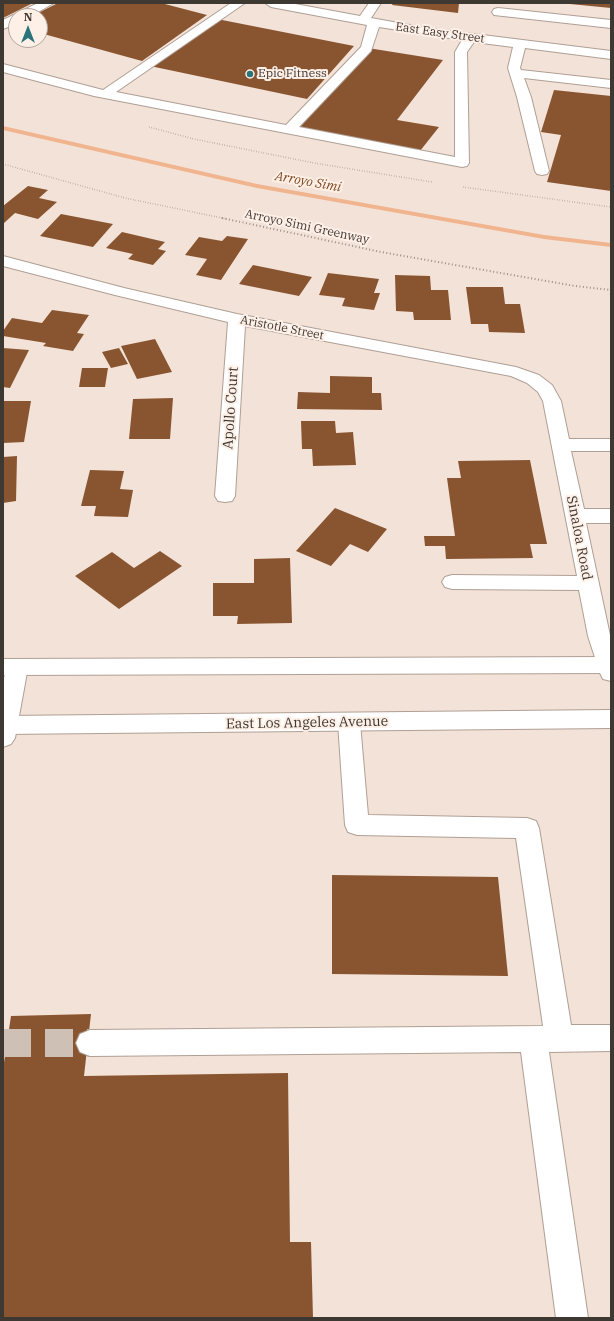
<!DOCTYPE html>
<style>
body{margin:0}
#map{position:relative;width:614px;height:1321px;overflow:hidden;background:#f3e2d7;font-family:"IBM Plex Serif",serif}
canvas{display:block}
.frame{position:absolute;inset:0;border:4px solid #3e3833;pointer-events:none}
.north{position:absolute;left:8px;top:8px;width:40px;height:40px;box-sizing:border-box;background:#fef0e7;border:1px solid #b1a69f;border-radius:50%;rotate:0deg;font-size:11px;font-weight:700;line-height:16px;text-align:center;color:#3e3833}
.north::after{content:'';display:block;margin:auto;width:14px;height:18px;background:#297379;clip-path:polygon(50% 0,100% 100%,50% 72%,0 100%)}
</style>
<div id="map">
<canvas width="614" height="1321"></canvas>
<div class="frame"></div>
<div class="north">N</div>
</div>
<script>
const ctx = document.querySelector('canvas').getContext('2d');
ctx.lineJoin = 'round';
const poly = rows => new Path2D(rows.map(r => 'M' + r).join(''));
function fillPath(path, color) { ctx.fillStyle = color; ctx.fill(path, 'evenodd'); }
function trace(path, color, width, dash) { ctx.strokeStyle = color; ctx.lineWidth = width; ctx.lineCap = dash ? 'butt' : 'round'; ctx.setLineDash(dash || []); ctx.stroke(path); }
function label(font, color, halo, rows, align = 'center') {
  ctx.font = font + ' "IBM Plex Serif",serif'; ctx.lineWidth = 4; ctx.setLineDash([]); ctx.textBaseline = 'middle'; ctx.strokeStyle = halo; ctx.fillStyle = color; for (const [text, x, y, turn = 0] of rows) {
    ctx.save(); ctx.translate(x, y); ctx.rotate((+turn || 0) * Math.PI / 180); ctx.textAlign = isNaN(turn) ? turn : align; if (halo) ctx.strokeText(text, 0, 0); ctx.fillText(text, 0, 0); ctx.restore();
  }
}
fillPath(poly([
 [3,126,257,184,544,235,611,243,611,247,544,239,257,188,3,130,3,126]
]), '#f0b48f');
fillPath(poly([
 [3,3,33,3,3,18],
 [58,3,161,3,207,15,142,61,40,33,40,16,32,16],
 [393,3,459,3,458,13,392,5],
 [570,3,611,3,611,8,570,4],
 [217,19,354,46,307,99,150,66],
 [368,48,443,60,397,120,439,127,420,151,293,127],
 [554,90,611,96,611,191,547,182,561,135,541,132],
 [28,186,48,190,39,198,57,202,38,219,15,213,3,224,3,206],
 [61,214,113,224,93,247,40,236],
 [122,232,165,242,158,249,166,251,153,265,128,259,133,254,106,248],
 [227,236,248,239,221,280,196,275,207,259,185,255,199,237,222,241],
 [253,265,312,277,299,296,239,284],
 [328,273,379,279,374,293,380,293,374,310,342,306,345,298,319,295],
 [395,275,430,276,431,290,448,290,451,320,414,320,413,312,396,311],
 [466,287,503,287,505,304,520,304,525,333,489,332,488,324,471,324],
 [52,310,89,315,77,333,84,334,73,351,43,346,46,343,3,336,3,331,12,318,42,323],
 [155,339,172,372,137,379,121,346],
 [3,348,29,350,10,388,3,387],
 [119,348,128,364,111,368,102,352],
 [82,368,108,368,105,387,79,387],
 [330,376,372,377,372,393,381,393,382,410,297,409,298,392,330,393],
 [173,398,170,439,129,439,133,399],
 [3,401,31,401,24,442,3,443],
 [301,421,335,421,336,433,353,432,356,465,313,466,312,449,302,449],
 [17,456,16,501,3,503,3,457],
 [530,460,547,544,530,544,533,558,446,559,445,546,425,546,424,536,455,536,447,478,461,478,458,461],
 [90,470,124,471,120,489,133,490,128,517,94,516,96,506,81,506],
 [335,508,387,529,368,552,350,544,331,566,296,551],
 [160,551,182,566,119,609,75,576,112,552,134,568],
 [290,558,292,623,237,624,238,616,213,616,213,583,254,583,254,559],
 [332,875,498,877,508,976,332,974],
 [91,1014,84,1076,288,1073,290,1242,311,1242,313,1318,3,1318,3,1069,11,1016]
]), '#895531');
trace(poly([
 [3,1043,90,1043]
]), '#cfc0b6', 28, [28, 14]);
const minor = poly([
 [38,3,54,3,31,16,16,16,16,24,3,29,3,20,38,3],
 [231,3,245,3,116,92,286,125,361,47,367,25,271,7,265,3,290,3,360,16,369,3,381,3,371,18,426,28,611,51,611,59,525,48,520,68,521,70,611,80,611,88,524,78,531,97,549,171,547,174,542,175,537,174,535,171,517,97,508,68,513,47,474,42,467,52,469,163,467,166,462,167,94,96,3,72,3,64,103,90,231,3],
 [379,27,462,40,455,52,455,157,299,127,371,51,379,27],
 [498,8,611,20,611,28,494,15,492,12,494,9,498,8],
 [3,256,124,288,237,314,516,367,539,375,552,385,561,401,569,439,611,439,611,451,571,451,584,509,611,509,611,523,586,523,611,640,611,681,603,679,600,673,588,636,579,590,452,589,445,587,442,582,445,577,452,575,577,576,543,401,538,392,527,383,511,376,245,326,235,496,232,501,225,502,218,501,215,496,228,322,115,295,3,266,3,256],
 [17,659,25,661,28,667,15,738,11,744,3,747,3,681,9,661,17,659],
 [349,714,357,717,360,723,368,815,527,818,536,821,539,828,571,1025,611,1025,611,1051,549,1052,588,1318,556,1318,521,1052,90,1056,80,1052,76,1043,80,1034,90,1030,543,1026,516,838,357,835,348,832,345,825,338,723,341,717,349,714]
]);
const major = poly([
 [611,657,611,673,3,675,3,659,611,657],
 [611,710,611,728,3,734,3,716,611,710]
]);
trace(minor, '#af9f95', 2);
trace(major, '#af9f95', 2);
trace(poly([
 [149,127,194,139,314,163,432,182],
 [3,164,125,198,227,219],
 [463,187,611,207]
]), '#9a8f87', 1.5, [0.5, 2]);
trace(poly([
 [222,218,381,252,575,286,611,290]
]), '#9a8f87', 2, [1, 2.5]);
fillPath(minor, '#fff');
fillPath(major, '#fff');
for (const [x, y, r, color] of [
 [250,74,4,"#297379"]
]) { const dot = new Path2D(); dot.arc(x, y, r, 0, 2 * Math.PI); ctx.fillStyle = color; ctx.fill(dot); trace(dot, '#fef0e7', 1.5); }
label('12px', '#3e3833', '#fef0e7', [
 ["East Easy Street",440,33,8],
 ["Arroyo Simi Greenway",307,227,12],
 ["Aristotle Street",282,328,11]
]);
label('12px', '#3e3833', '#fef0e7', [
 ["Epic Fitness",258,74]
], 'left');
label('italic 13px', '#7d461e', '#fef0e7', [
 ["Arroyo Simi",308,182,10]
]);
label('14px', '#3e3833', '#fef0e7', [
 ["Apollo Court",231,408,-86],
 ["Sinaloa Road",579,538,79],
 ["East Los Angeles Avenue",307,723,-1]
]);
</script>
